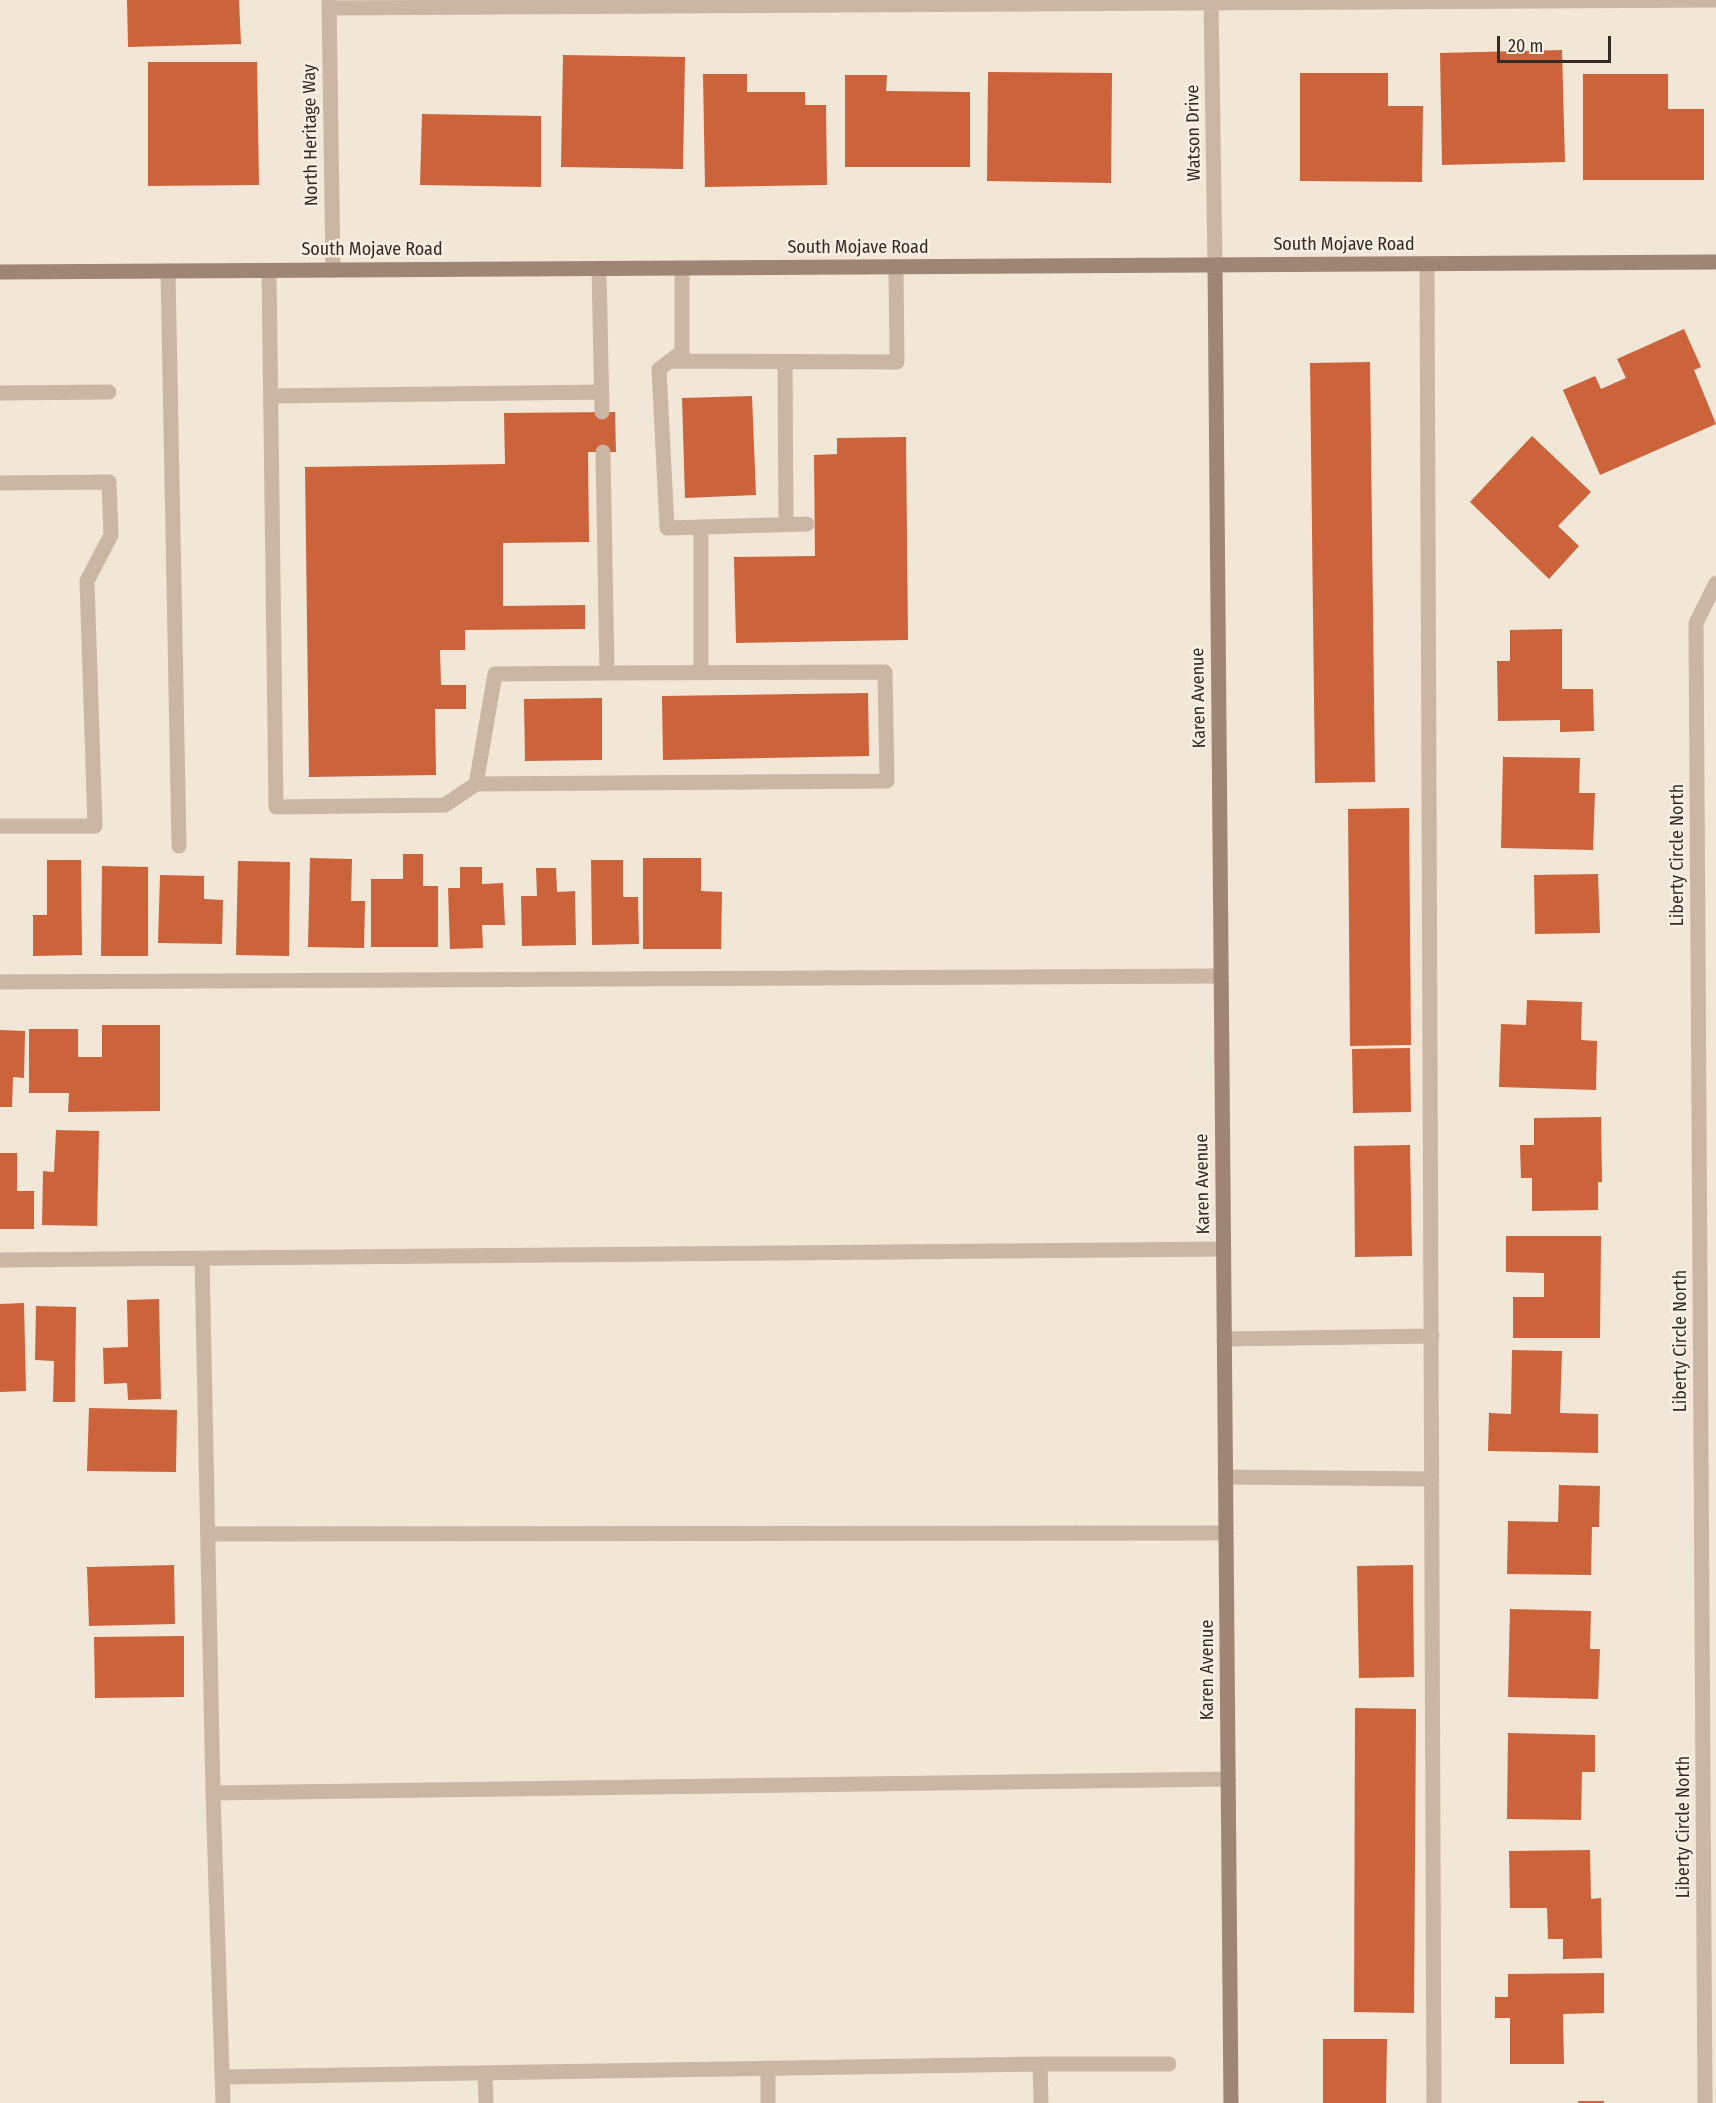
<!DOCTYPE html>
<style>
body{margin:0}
#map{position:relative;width:1716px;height:2103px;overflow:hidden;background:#f2e6d7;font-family:"Fira Sans Condensed",sans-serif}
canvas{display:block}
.scale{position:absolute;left:1497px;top:36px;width:114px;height:27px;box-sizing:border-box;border:3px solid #352b25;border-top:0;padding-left:8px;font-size:18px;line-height:21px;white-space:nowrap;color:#352b25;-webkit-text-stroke:4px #faf0e3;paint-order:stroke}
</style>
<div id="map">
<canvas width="1716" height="2103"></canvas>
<div class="scale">20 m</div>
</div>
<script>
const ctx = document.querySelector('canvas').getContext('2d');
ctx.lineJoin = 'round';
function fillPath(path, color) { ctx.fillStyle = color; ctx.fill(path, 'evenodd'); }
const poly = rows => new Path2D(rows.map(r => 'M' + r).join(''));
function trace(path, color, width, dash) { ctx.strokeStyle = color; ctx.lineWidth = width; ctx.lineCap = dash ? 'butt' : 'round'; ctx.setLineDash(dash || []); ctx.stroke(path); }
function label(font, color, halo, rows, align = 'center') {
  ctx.font = font + ' "Fira Sans Condensed",sans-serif'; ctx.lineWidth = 5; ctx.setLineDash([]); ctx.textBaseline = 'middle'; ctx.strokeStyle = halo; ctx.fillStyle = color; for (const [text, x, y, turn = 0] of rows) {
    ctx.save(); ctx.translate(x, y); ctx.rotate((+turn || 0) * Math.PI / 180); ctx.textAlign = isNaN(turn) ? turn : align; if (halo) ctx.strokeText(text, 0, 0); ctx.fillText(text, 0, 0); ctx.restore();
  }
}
fillPath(poly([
 [127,0,239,0,241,44,128,47],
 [1562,50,1565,162,1442,165,1440,53],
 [563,55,685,57,683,169,561,167],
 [148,62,257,62,259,185,148,186],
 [988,72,1112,73,1111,183,987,181],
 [1300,73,1388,73,1388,106,1423,106,1422,182,1300,181],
 [703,74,747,74,747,92,805,92,805,105,826,105,827,185,705,187],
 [1583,74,1668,74,1668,109,1704,109,1704,180,1583,180],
 [845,75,887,75,886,91,970,92,970,167,845,167],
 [422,114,541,116,541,187,420,185],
 [1684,329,1701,367,1694,370,1716,424,1600,475,1563,390,1595,376,1601,389,1626,378,1617,359],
 [1370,362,1375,782,1315,783,1310,363],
 [752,396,756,495,685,498,682,398],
 [615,412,616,452,588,452,589,542,503,543,503,606,585,605,585,629,465,630,465,650,440,650,441,685,466,685,466,709,435,709,436,775,309,777,305,467,505,464,504,413],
 [1532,436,1591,492,1558,526,1579,546,1549,579,1470,502],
 [906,437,908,640,736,643,734,557,815,556,814,455,837,454,837,438],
 [1562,629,1562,689,1593,689,1594,731,1560,732,1560,720,1498,721,1497,661,1510,661,1510,630],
 [868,693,869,756,663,760,662,696],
 [602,698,602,760,525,761,524,699],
 [1503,757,1580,758,1579,793,1595,793,1593,850,1501,848],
 [1409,808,1411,1045,1350,1046,1348,809],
 [403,854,423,854,423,886,438,886,438,947,371,947,371,879,403,879],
 [310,858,352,859,351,901,365,901,364,948,308,947],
 [643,858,701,858,701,891,722,892,721,949,643,949],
 [47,860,81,860,82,955,33,956,33,915,47,915],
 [591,860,623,860,623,897,638,897,639,944,592,945],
 [238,861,290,862,289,956,236,955],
 [102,866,148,867,148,956,101,956],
 [460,867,482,867,482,884,503,883,505,925,482,925,483,948,450,949,448,888,460,888],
 [536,868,556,868,557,892,575,891,576,945,522,946,521,896,537,896],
 [1598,874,1600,933,1535,934,1534,875],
 [160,875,204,876,204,899,223,900,222,944,158,943],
 [1527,1000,1582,1002,1581,1040,1597,1041,1596,1090,1499,1087,1501,1024,1526,1025],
 [102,1025,160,1025,160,1111,68,1112,69,1093,29,1093,29,1029,78,1029,78,1057,102,1057],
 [0,1030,25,1031,24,1078,13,1077,12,1107,0,1107],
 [1410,1048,1411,1112,1353,1113,1352,1049],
 [1601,1117,1602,1182,1598,1182,1598,1210,1532,1211,1532,1178,1521,1178,1520,1145,1534,1145,1534,1118],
 [56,1130,99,1131,97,1226,42,1225,43,1171,54,1172],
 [1410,1145,1412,1256,1355,1257,1354,1146],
 [0,1153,17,1153,17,1191,34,1191,34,1229,0,1229],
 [1506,1236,1601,1236,1600,1338,1513,1338,1513,1297,1544,1297,1544,1273,1506,1272],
 [159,1299,161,1399,128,1400,127,1383,104,1384,103,1348,128,1347,127,1300],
 [24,1303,26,1391,0,1392,0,1304],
 [36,1306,76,1307,75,1402,53,1402,54,1361,35,1360],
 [1512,1350,1562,1351,1560,1413,1598,1414,1598,1453,1488,1451,1489,1413,1511,1414],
 [89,1408,177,1410,176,1472,87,1471],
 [1559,1485,1600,1486,1599,1527,1592,1527,1591,1575,1507,1574,1508,1521,1558,1522],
 [174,1565,175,1624,89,1626,87,1567],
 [1413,1565,1414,1677,1359,1678,1357,1566],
 [1510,1609,1591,1611,1590,1649,1600,1649,1598,1699,1508,1697],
 [184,1636,184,1697,95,1698,94,1637],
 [1355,1708,1416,1709,1414,2013,1354,2012],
 [1508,1733,1595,1735,1595,1772,1582,1772,1581,1820,1507,1819],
 [1590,1850,1591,1899,1601,1898,1602,1958,1563,1959,1563,1939,1548,1939,1547,1908,1510,1908,1509,1851],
 [1604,1973,1604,2013,1563,2014,1564,2064,1510,2064,1510,2018,1495,2018,1495,1997,1508,1997,1508,1974],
 [1323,2039,1387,2039,1386,2103,1323,2103],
 [1578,2101,1604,2101,1604,2103,1578,2103]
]), '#cc633b');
trace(poly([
 [1427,264,1434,2103],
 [682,268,682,352,659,369,667,528,807,524],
 [599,269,602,412],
 [168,271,179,846],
 [269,271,276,807,445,805,476,784,495,674,607,673,603,452],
 [670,361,897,362,896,267],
 [785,362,786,524],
 [0,393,109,392],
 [271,396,602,392],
 [0,483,109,482,111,535,87,581,95,826,0,826],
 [701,527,701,673],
 [476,784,887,781,885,672,607,673],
 [0,982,1221,976],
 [202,1258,213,1793,223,2103],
 [0,1260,1224,1249],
 [1224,1339,1432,1336],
 [1225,1477,1432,1479],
 [208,1534,1226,1533],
 [213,1793,1228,1779],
 [1040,2064,1041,2103],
 [768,2068,768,2103],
 [485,2073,486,2103],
 [223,2077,1040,2064,1169,2064]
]), '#cbb6a3', 15);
trace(poly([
 [329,0,333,270],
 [1211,0,1215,265],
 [329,8,1716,0],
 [1705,2103,1696,623,1716,583]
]), '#cbb6a3', 15);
trace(poly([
 [1215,265,1231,2103],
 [0,272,1716,262]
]), '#9e8574', 15);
label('18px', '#352b25', '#faf0e3', [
 ["Watson Drive",1194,133,-91],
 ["North Heritage Way",311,135,-91],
 ["South Mojave Road",1344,245],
 ["South Mojave Road",858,248],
 ["South Mojave Road",372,250],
 ["Karen Avenue",1199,698,-91],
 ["Liberty Circle North",1678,855,-90],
 ["Karen Avenue",1203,1184,-91],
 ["Liberty Circle North",1681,1341,-90],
 ["Karen Avenue",1208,1670,-90],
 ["Liberty Circle North",1684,1827,-90]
]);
</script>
